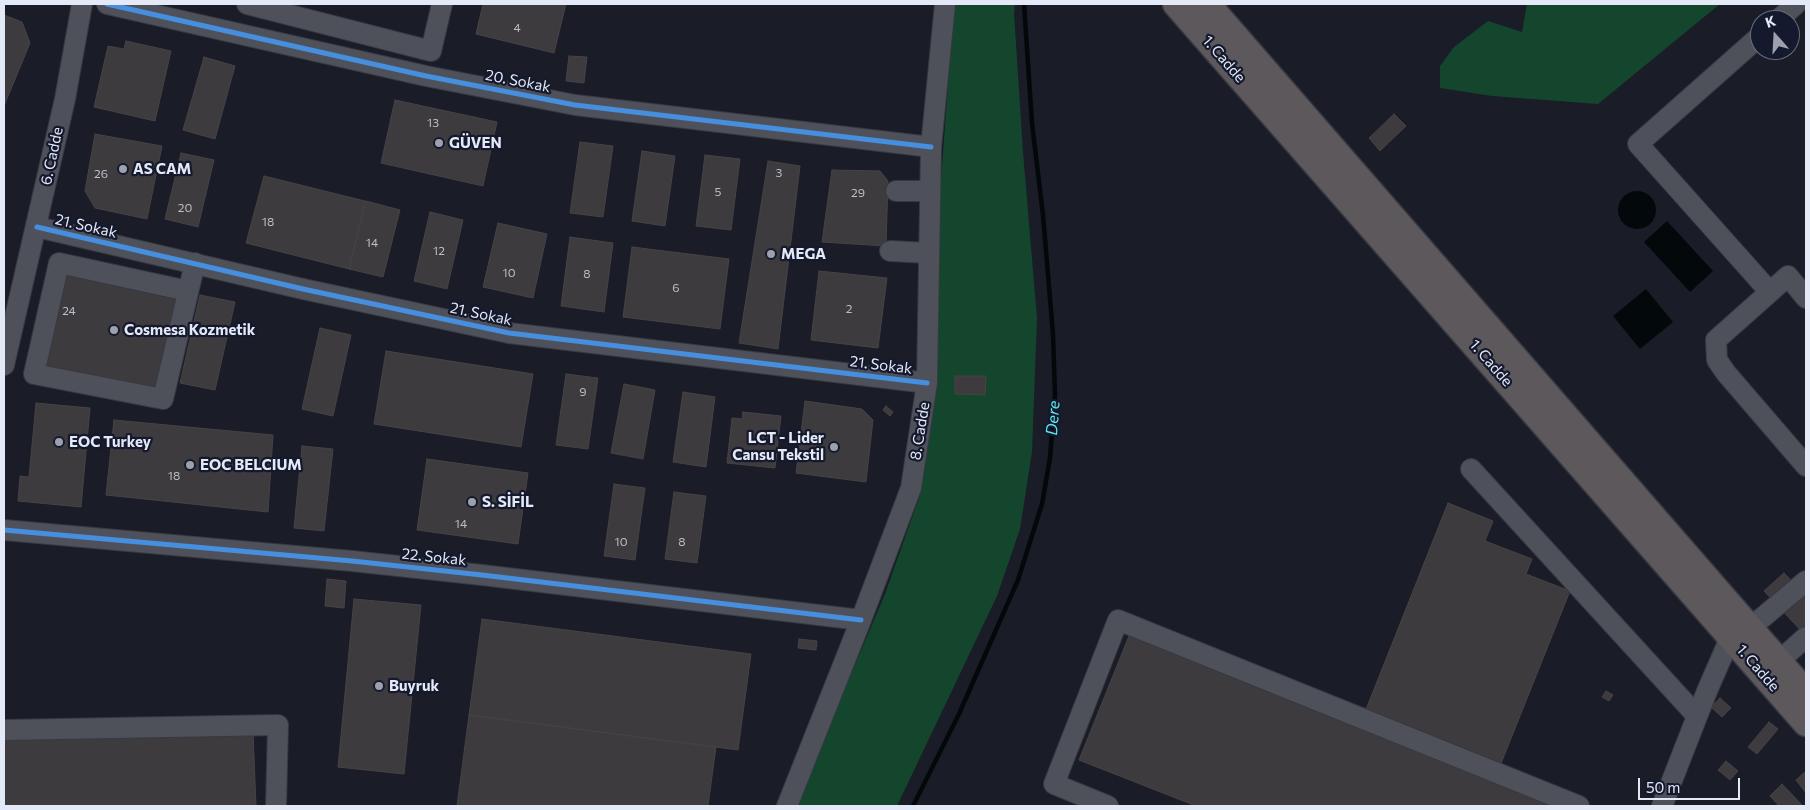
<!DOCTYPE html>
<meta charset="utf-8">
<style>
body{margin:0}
#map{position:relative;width:1810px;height:810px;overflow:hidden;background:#1a1c27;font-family:Commissioner,sans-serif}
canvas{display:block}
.frame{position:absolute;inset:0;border:5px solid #e4e9f7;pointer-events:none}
.north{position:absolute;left:1750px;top:10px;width:50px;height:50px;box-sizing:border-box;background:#14192d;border:1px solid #676c7e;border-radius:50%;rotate:341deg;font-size:14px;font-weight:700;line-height:20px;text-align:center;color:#e4e9f7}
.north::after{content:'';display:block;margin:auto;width:18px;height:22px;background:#9da1ae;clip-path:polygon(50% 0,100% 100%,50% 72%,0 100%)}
.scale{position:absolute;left:1638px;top:778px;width:102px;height:22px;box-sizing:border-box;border:2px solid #e4e9f7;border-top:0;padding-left:6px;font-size:15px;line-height:18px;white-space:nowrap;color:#e4e9f7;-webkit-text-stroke:4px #14192d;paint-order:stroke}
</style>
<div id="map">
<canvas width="1810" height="810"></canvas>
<div class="frame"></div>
<div class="north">K</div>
<div class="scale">50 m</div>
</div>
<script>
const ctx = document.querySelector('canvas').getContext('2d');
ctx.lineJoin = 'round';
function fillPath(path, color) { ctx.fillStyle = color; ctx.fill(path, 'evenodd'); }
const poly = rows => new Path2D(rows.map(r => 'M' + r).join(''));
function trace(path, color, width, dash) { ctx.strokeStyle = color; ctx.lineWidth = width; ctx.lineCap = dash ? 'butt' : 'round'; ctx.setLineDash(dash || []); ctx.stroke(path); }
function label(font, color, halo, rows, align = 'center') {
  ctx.font = font + ' Commissioner,sans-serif'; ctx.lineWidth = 4.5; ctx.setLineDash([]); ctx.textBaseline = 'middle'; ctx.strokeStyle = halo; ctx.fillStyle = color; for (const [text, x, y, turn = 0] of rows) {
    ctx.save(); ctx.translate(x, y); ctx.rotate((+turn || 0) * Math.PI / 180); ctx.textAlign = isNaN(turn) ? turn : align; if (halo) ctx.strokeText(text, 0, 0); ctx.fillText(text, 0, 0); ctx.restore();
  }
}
fillPath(poly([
 [954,4,1015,4,1014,13,1023,152,1037,318,1032,452,1020,529,997,596,897,806,795,806,885,594,919,498,925,469,929,410,933,288],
 [1527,4,1720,4,1598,104,1492,96,1440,88,1440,66,1454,47,1488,21,1522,32]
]), '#13462d');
fillPath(poly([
 '1618 210a19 19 0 1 1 38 0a19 19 0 1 1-38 0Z',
 [1667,221,1713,271,1690,292,1644,242],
 [1646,289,1673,322,1640,349,1613,316]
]), '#03090b');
trace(poly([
 [913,806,959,714,1018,580,1042,504,1050,458,1055,395,1053,334,1043,215,1032,123,1024,4]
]), '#03090b', 4.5);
const building = poly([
 [483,4,566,4,554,53,476,34,483,4],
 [4,15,22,22,30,43,4,106,4,15],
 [126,41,171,51,155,121,94,107,108,46,124,49,126,41],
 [569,56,587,57,584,83,566,81,569,56],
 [204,57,235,66,215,139,183,130,204,57],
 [395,100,497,122,483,186,381,163,395,100],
 [1394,114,1406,126,1380,151,1369,138,1394,114],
 [95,134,162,146,147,219,95,208,85,191,95,134],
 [580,142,613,146,603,217,570,213,580,142],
 [642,151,675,156,665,226,632,221,642,151],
 [181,153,214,160,198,227,165,219,181,153],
 [705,155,740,159,731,230,696,226,705,155],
 [768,161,800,166,778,349,739,343,768,161],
 [832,170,880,171,888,181,886,246,822,242,832,170],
 [264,176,365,201,349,269,246,243,264,176],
 [366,201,400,210,383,277,349,269,366,201],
 [430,212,463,220,447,289,414,281,430,212],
 [498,223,547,234,533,298,483,287,498,223],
 [570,237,613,243,604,312,561,306,570,237],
 [632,247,729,259,720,329,623,317,632,247],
 [67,270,183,295,161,391,45,366,67,270],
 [819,271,887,278,878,348,811,340,819,271],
 [200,295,235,302,215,390,180,383,200,295],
 [320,328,351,335,333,416,302,409,320,328],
 [386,351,533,374,521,447,374,424,386,351],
 [566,374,598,378,588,449,556,445,566,374],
 [955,376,986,376,985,395,955,394,955,376],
 [624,384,655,390,643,459,611,453,624,384],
 [683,392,715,397,706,467,673,462,683,392],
 [805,401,862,409,873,420,866,482,796,473,805,401],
 [36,403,90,408,81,507,18,501,20,476,29,477,36,403],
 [886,406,893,412,890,416,883,410,886,406],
 [743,412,781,416,775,468,727,463,732,418,742,419,743,412],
 [114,420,273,435,268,512,106,495,114,420],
 [302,446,333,449,324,531,294,528,302,446],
 [427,459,528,473,518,544,417,530,427,459],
 [614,484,645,488,635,560,604,556,614,484],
 [674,492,706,496,697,563,665,559,674,492],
 [1448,503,1493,521,1485,541,1532,559,1526,574,1570,591,1500,766,1365,712,1448,503],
 [1784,573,1806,596,1806,636,1764,591,1784,573],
 [327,579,346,581,344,608,325,606,327,579],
 [354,599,421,605,404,774,338,767,354,599],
 [482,619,751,654,738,750,469,715,482,619],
 [1129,636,1559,806,1196,806,1079,760,1129,636],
 [799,639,817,641,816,650,798,648,799,639],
 [1606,691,1613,695,1609,701,1602,697,1606,691],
 [1720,698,1731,708,1722,717,1711,707,1720,698],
 [469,715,716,747,708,806,457,806,469,715],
 [1769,722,1778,729,1757,754,1748,747,1769,722],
 [253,732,256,806,4,806,4,741,253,732],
 [1726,761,1738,771,1730,780,1718,770,1726,761],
 [1806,771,1806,793,1796,780,1806,771],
 [1782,784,1803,806,1779,806,1770,796,1782,784]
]);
fillPath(building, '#3e3b3f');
trace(building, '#474245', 1);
const minor = poly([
 [107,4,426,76,575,105,931,147],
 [247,4,431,51,442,4],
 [1778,20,1796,4],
 [1760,36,1638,144,1770,292],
 [896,191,930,191],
 [37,227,303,289,509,333,927,383],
 [890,251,929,253],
 [188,291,59,263,34,374,163,399,190,284,195,263],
 [1806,298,1788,276,1716,340,1717,360,1726,373,1806,466],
 [4,365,65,99,82,4],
 [1471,469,1697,716],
 [4,530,352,561,482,575,861,620],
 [1750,628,1806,581],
 [1779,661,1806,637],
 [4,730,278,725,276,806],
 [787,806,861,620,911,488,927,383,931,147,945,4],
 [1108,806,1054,784,1118,620,1579,806],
 [1662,806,1707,691,1731,636]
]);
const major = poly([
 [1176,4,1806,723],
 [1207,4,1806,693]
]);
trace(minor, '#373942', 22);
trace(major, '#373942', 29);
trace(minor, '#4f515a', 20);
trace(major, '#5d585c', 26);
trace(poly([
 [107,4,426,76,575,105,931,147],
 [37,227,303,289,509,333,927,383],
 [4,530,352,561,482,575,861,620]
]), '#468fdf', 5);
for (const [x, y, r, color] of [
 [439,143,5,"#9da1ae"],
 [123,169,5,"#9da1ae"],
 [771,254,5,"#9da1ae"],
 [114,330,5,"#9da1ae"],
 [59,442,5,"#9da1ae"],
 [834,447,5,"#9da1ae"],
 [190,465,5,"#9da1ae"],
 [472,502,5,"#9da1ae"],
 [379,686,5,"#9da1ae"]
]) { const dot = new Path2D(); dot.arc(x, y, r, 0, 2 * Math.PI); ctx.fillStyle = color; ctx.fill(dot); trace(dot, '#14192d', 2); }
label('12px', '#babec9', null, [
 ["4",517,28],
 ["13",433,123],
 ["3",779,173],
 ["26",101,174],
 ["5",718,192],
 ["29",858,193],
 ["20",185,208],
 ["18",268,222],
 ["14",372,243],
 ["12",439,251],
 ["10",509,273],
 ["8",587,274],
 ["6",676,288],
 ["2",849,309],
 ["24",69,311],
 ["9",583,392],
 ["18",174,476],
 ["14",461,524],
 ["10",621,542],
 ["8",682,542]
]);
label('15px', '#e4e9f7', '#14192d', [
 ["1. Cadde",1224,59,49],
 ["20. Sokak",518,81,11],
 ["6. Cadde",52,156,-78],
 ["21. Sokak",86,226,13],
 ["21. Sokak",481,314,12],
 ["1. Cadde",1491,363,49],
 ["21. Sokak",881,365,7],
 ["8. Cadde",920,431,-81],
 ["22. Sokak",434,557,6],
 ["1. Cadde",1758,668,49]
]);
label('bold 15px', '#e4e9f7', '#14192d', [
 ["GÜVEN",449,143],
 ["AS CAM",133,169],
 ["MEGA",781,254],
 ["Cosmesa Kozmetik",124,330],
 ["LCT - Lider",824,438,"right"],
 ["Cansu Tekstil",824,455,"right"],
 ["EOC Turkey",69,442],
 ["EOC BELCIUM",200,465],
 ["S. SİFİL",482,502],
 ["Buyruk",389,686]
], 'left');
label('italic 16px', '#5be8f1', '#14192d', [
 ["Dere",1053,418,-86]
]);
</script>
